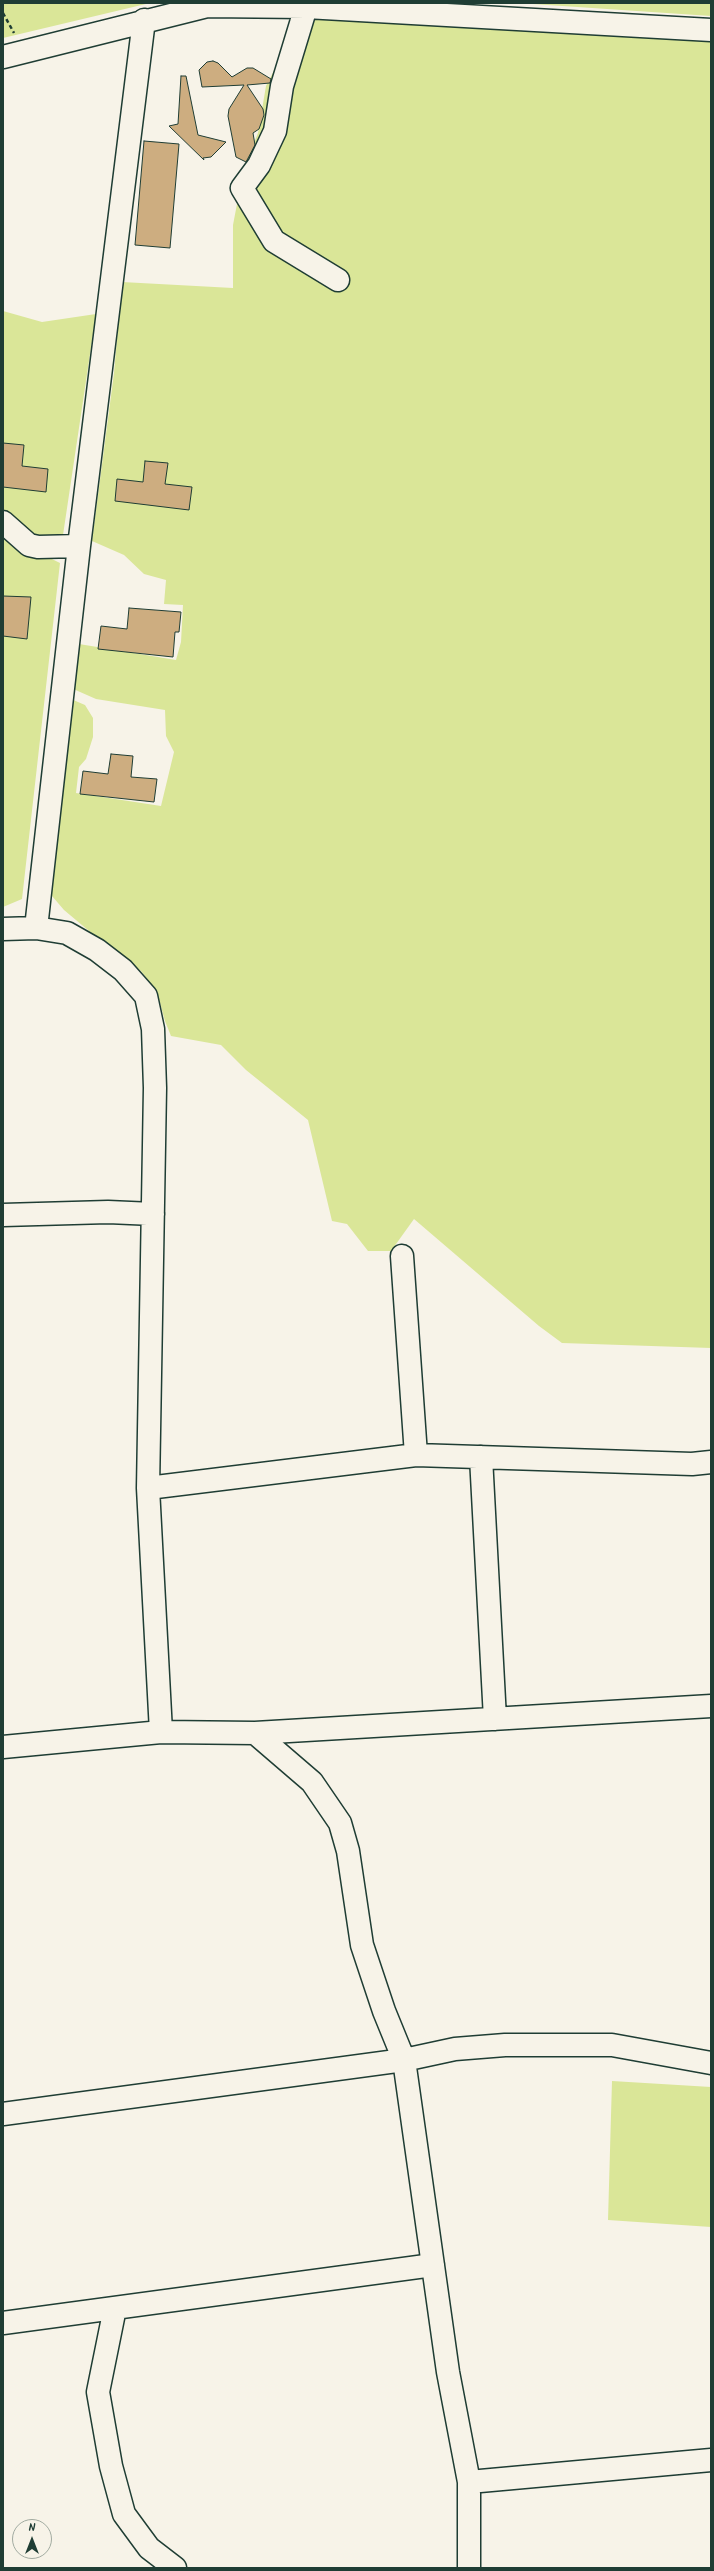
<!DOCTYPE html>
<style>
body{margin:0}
#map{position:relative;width:714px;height:2571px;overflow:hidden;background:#f7f3e8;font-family:Kalam,sans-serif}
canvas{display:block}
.frame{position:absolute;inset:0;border:4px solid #1f3d34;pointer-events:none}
.north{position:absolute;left:12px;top:2519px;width:40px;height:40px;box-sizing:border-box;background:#f7f3e8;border:1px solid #a1aaa0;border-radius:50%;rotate:0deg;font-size:11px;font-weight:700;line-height:16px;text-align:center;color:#1f3d34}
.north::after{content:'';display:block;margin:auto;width:14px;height:18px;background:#1f3d34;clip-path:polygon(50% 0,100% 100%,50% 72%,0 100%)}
</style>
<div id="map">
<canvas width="714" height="2571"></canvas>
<div class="frame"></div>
<div class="north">N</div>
</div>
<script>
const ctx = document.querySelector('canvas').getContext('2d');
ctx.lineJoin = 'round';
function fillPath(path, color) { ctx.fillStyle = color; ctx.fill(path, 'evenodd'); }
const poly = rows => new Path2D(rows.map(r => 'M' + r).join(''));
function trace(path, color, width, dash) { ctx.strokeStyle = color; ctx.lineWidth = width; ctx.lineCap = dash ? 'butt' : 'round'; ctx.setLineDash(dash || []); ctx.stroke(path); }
fillPath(poly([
 [3,3,150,3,3,38],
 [518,3,711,3,711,16],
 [309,17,711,39,711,1348,562,1343,539,1326,414,1219,391,1251,368,1251,347,1224,332,1221,308,1120,246,1070,221,1045,171,1036,165,1021,157,992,141,971,107,946,64,910,52,896,49,878,71,699,85,705,93,718,93,737,86,759,79,767,76,793,161,806,174,752,166,736,165,710,96,699,71,688,79,644,176,660,181,642,183,605,164,604,166,580,144,574,124,555,92,541,114,373,122,282,233,288,233,225,244,167,258,133,266,86,283,53],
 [3,311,42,322,96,314,63,535,43,543,3,510],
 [3,535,60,563,22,899,3,907],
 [612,2081,711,2087,711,2227,608,2220]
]), '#dae698');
const building = poly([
 [213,61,218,63,232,77,247,68,253,68,271,79,270,83,247,85,263,109,264,115,259,129,253,133,255,145,246,162,236,157,228,116,229,109,244,85,202,87,199,70,207,62,213,61],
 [181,76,186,76,198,135,226,142,211,157,203,158,204,160,169,126,178,124,181,76],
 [144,141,179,144,170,248,135,245,144,141],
 [3,443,24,445,22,466,48,469,46,492,3,487,3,443],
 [145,461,168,463,165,484,192,487,189,510,115,501,117,479,143,482,145,461],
 [3,596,31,597,27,639,3,636,3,596],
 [129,608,181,612,179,632,175,632,173,657,98,649,101,626,127,629,129,608],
 [111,754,133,756,131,777,157,779,154,802,80,794,83,771,108,774,111,754]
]);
fillPath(building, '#cdad80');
trace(building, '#1f3d34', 1);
const minor = poly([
 [306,7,282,86,275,131,259,165,242,188,274,241,338,280],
 [3,57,207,6,306,7,711,30],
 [3,522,29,545,38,547,79,546],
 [36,928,79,546,144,20],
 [3,929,36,928,67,933,97,950,123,970,146,996,153,1029,155,1088,148,1488,161,1732],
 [3,1215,108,1212,153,1214],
 [402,1256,416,1455],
 [481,1457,495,1719],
 [148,1488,416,1455,692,1464,711,1462],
 [255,1733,312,1782,340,1823,348,1851,362,1945,384,2011,404,2060,455,2049,505,2045,612,2045,711,2063],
 [3,1747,161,1732,255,1733,711,1706],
 [3,2114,404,2060,448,2372,469,2482,711,2460],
 [115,2308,98,2392,111,2466,124,2514,149,2548,175,2568],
 [3,2323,433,2265],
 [469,2568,469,2482]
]);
trace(minor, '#1f3d34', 25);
trace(poly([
 [3,13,14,33]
]), '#1f3d34', 2.5, [4, 3]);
trace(minor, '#f7f3e8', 22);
</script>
